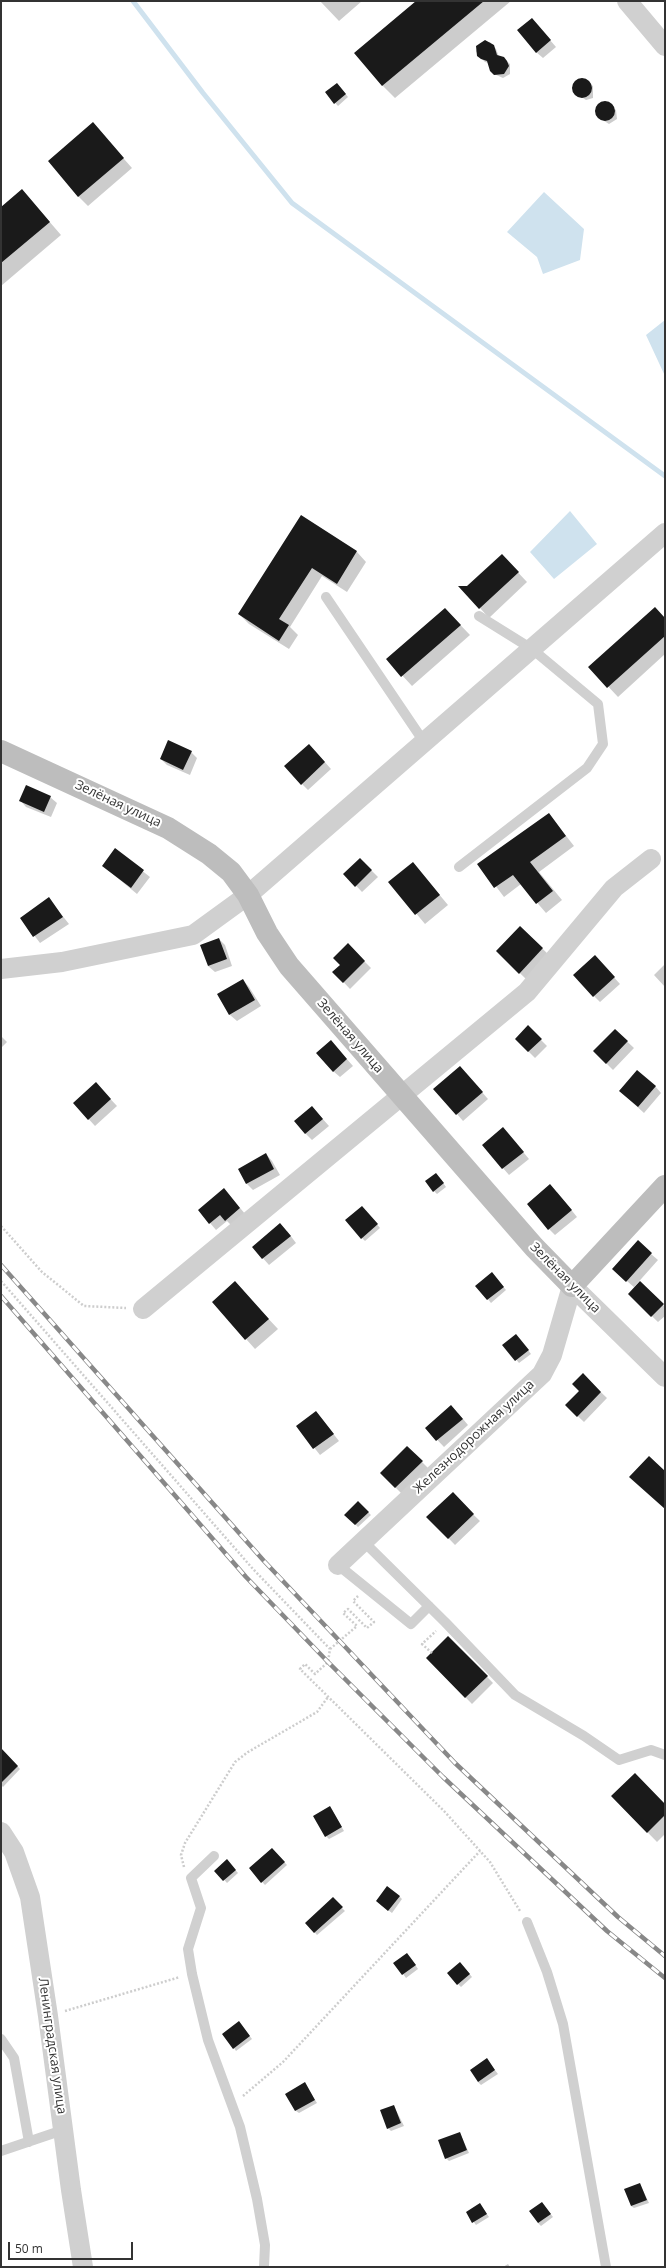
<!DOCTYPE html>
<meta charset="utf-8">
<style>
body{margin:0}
#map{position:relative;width:666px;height:2268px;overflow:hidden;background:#fff;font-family:"Open Sans",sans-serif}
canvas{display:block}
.frame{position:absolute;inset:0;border:2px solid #333;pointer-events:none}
.scale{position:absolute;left:8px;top:2242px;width:125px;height:18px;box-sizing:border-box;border:2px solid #333;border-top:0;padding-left:5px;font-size:12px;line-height:14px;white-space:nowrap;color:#333;-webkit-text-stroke:3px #fff;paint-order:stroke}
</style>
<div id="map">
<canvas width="666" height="2268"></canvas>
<div class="frame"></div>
<div class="scale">50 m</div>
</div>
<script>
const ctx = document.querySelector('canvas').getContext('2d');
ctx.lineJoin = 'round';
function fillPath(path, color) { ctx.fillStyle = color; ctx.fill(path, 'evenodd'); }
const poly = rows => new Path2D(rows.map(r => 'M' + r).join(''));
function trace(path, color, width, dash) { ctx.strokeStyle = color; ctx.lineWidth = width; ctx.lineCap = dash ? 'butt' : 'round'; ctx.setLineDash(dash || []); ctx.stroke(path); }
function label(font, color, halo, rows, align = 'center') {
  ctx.font = font + ' "Open Sans",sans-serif'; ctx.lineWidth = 4; ctx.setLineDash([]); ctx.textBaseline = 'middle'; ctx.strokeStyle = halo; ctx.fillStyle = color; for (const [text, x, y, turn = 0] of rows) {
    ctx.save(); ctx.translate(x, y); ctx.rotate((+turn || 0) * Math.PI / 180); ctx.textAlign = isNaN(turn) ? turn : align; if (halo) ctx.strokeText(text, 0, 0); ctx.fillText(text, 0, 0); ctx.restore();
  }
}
fillPath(poly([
 [544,192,584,229,580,260,543,274,537,257,507,232],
 [665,320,665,376,646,335],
 [570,511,597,544,554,579,530,552]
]), '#cfe2ee');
fillPath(poly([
 [320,1,362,1,339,21],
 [418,1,511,1,395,98,382,85],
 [538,26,556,47,543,58,536,52],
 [490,42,496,49,499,57,503,58,510,64,510,74,503,78,494,74,489,63,485,62,478,55,476,51,480,43],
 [582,79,593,86,593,98,586,100,574,92,573,88,577,80],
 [340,87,348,97,338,106,326,93],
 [605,102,616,110,617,119,609,124,601,119,596,111,598,104],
 [93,124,132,168,88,206,78,196],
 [22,190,61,235,1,286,1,208],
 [301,517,357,552,366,562,347,592,322,576,290,627,298,635,289,649,249,624,239,614],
 [511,565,527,582,489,618,480,608],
 [445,609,470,635,412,686,387,659],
 [665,619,665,654,618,697,590,667],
 [315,751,331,769,308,790,302,784],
 [191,752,197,758,190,775,167,765,161,759],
 [50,797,57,803,51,817,26,807,20,800],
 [549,814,574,846,539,872,562,900,546,913,521,884,504,897,479,864],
 [116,850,150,877,137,894,103,866],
 [360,859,378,877,362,892,345,874],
 [413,863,448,905,425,924,390,882],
 [49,899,69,924,40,943,21,918],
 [520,927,549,955,526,979,497,951],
 [219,939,225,945,232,966,215,972,208,966],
 [348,945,371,968,350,989,334,972,341,965],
 [601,963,620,984,600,1002,594,996],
 [665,964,665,987,654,975],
 [243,980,249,987,261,1006,237,1021,230,1015,218,995],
 [528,1027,547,1046,535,1058,516,1039],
 [615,1030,634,1048,613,1070,594,1051],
 [1,1036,7,1042,1,1048],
 [337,1048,353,1066,340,1077,333,1071],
 [460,1067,488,1099,463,1121,457,1114],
 [655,1086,661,1093,644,1113,620,1091],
 [102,1090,117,1106,95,1126,74,1103],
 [312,1107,329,1126,312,1140,305,1133],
 [509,1135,529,1159,509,1175,483,1145],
 [266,1154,272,1161,280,1175,253,1190,247,1184,239,1169],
 [439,1177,446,1187,437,1194,434,1191],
 [557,1192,577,1217,555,1235,549,1229],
 [230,1196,246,1215,232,1226,227,1221,216,1230,199,1210],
 [365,1210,380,1228,365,1241,362,1238],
 [287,1231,296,1243,269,1265,253,1247],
 [651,1254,658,1260,634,1287,635,1288,640,1283,665,1307,665,1316,658,1322,629,1294,635,1288,620,1275],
 [495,1277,506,1290,491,1303,477,1286],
 [235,1283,278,1329,255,1349,213,1302],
 [519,1338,531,1354,519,1363,504,1345],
 [583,1375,607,1398,584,1422,566,1405,580,1391],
 [316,1412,339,1441,320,1455,297,1426],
 [458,1413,468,1425,444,1447,426,1428],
 [407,1447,429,1469,405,1497,381,1473],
 [452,1494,480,1521,455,1545,428,1517],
 [358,1502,371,1515,358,1527,346,1515],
 [448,1637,493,1683,472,1704,427,1658],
 [1,1749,20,1769,3,1787,1,1785],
 [612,1796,665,1805,665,1834,657,1842],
 [332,1810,344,1831,329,1839,326,1836],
 [272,1849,287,1865,265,1885,250,1869],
 [230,1864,238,1873,227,1883,216,1871],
 [399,1896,402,1899,392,1913,380,1904],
 [333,1899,345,1911,317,1935,306,1923],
 [410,1957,418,1969,406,1978,395,1963],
 [463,1966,472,1977,461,1987,458,1984],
 [239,2022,252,2039,236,2051,234,2048],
 [487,2060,498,2074,481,2085,478,2082],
 [305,2084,317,2103,299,2113,296,2111],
 [394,2106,404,2126,391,2131,388,2128],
 [460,2133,469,2153,449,2161,446,2158],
 [640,2184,649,2203,634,2208,631,2206],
 [542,2203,553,2217,541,2226,538,2223],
 [482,2207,489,2217,476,2225,467,2213],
 [508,2264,510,2267,503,2267]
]), '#0003');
trace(poly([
 [133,1,203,93,292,203,665,476]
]), '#cfe2ee', 5);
fillPath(poly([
 [416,1,484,1,382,86,354,53],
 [532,18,551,40,536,53,517,30],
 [485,40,494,45,497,55,504,57,507,61,509,66,504,74,494,75,490,71,487,61,481,59,477,56,476,46],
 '572 88a10 10 0 1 1 20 0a10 10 0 1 1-20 0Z',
 [337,83,346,94,334,104,325,92],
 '595 111a10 10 0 1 1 20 0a10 10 0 1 1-20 0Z',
 [93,122,124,158,78,197,48,161],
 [22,189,50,222,1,263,1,207],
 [301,515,357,551,337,584,312,568,279,619,289,625,279,641,238,614],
 [502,554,519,572,479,609,458,586,467,586],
 [655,607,665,618,665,636,607,688,588,667],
 [445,608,461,625,401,677,386,659],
 [168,740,192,751,183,770,160,759],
 [309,744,325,762,301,785,284,766],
 [26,785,51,796,44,812,19,801],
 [549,813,566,836,530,862,553,891,536,904,513,875,494,888,477,864],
 [115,848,144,870,131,888,102,866],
 [360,858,372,870,355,887,343,874],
 [413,862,440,895,415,915,388,882],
 [49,897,63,917,33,937,20,918],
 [520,926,543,948,519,974,496,951],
 [219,938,227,959,208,966,200,945],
 [348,943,365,961,343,983,332,972,340,965,333,958],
 [595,955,615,977,593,997,573,975],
 [243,979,255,1000,229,1015,217,994],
 [528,1025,542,1039,528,1052,515,1039],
 [615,1029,628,1041,606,1064,593,1051],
 [331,1040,347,1059,333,1072,316,1053],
 [460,1066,483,1092,456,1115,433,1089],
 [637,1070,656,1086,638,1107,619,1091],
 [96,1082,111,1099,88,1120,73,1103],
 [312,1106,323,1119,305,1134,294,1121],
 [503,1127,524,1152,502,1169,482,1145],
 [266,1153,274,1169,246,1184,238,1169],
 [436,1173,444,1183,433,1192,425,1181],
 [550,1184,572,1210,548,1230,527,1204],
 [224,1188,240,1208,225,1221,220,1215,209,1224,198,1210],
 [362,1206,378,1224,361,1239,345,1220],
 [280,1223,291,1236,262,1259,252,1247],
 [638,1240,652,1253,626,1282,612,1269],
 [492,1272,504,1287,487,1300,475,1286],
 [235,1281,269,1319,245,1340,212,1302],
 [640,1281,664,1304,651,1317,628,1294],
 [516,1334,529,1350,515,1361,502,1345],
 [583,1373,601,1392,577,1417,565,1405,579,1391,572,1384],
 [451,1405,463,1419,436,1441,425,1428],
 [316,1411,334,1434,313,1449,296,1426],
 [407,1446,423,1461,395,1488,380,1473],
 [649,1456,665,1471,665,1509,629,1477],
 [453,1492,474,1514,448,1539,426,1517],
 [358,1501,369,1512,355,1525,344,1515],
 [448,1636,488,1676,465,1698,426,1658],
 [1,1748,18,1766,1,1783],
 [635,1773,665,1804,665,1815,647,1833,611,1796],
 [330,1806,342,1827,325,1837,313,1816],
 [272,1848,285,1862,261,1883,249,1868],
 [227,1859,236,1870,223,1881,214,1871],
 [387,1886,400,1896,388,1911,376,1901],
 [333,1897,343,1907,314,1933,305,1923],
 [407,1953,416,1965,402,1975,393,1963],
 [460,1962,470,1974,457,1985,447,1973],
 [239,2021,250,2036,233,2049,222,2034],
 [487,2058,495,2070,478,2082,470,2070],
 [305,2082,315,2100,295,2111,285,2094],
 [394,2105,401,2123,387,2129,380,2110],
 [460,2132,467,2150,445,2159,438,2140],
 [640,2183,647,2200,631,2206,624,2189],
 [542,2202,551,2214,538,2223,529,2211],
 [480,2203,487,2214,472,2223,466,2212]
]), '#1a1a1a');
trace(poly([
 [1,1226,42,1272,84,1306,126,1308],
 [1,1281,253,1569,330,1649,328,1662,315,1674,305,1664,300,1669,444,1811,490,1862,520,1911],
 [330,1649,357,1626,343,1613,348,1609,367,1628,374,1622,353,1601,358,1596],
 [432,1653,422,1644,436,1631],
 [184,1867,181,1855,185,1843,235,1762,248,1752,317,1712,328,1697],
 [65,2011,180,1977],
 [243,2096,283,2062,480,1851]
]), '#cdcdcd', 2.5, [2, 2]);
trace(poly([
 [326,597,424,742],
 [459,867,587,768,603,744,598,704,532,649,479,616],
 [363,1541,445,1622,515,1695,584,1736,619,1760,651,1750,665,1755],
 [338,1565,411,1624,429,1606],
 [214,1856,191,1878,201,1908,188,1949,192,1974,208,2040,240,2127,257,2199,265,2245,264,2267],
 [527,1922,547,1972,563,2024,606,2267],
 [1,2039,14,2058,29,2142],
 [1,2151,63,2130]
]), '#d0d0d0', 10);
trace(poly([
 [627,1,665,46],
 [1,969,62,962,193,935,248,895,665,533],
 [143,1309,527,992,614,888,651,859],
 [338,1565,542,1374,552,1355,572,1286,665,1377],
 [1,1832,14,1852,30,1897,48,2016,71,2190,83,2267]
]), '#d0d0d0', 20);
trace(poly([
 [1,751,168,828,209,854,231,872,248,895,267,933,289,966,534,1247,572,1286,665,1186]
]), '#bdbdbd', 22);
const rail = poly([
 [1,1265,264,1561,455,1763,618,1917,665,1956],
 [1,1296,246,1577,328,1662,443,1777,607,1931,665,1978]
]);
trace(rail, '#888', 4.5);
trace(rail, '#fff', 3, [9]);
label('13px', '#333', '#fff', [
 ["Зелёная улица",118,804,25],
 ["Зелёная улица",350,1036,49],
 ["Зелёная улица",565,1278,45],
 ["Железнодорожная улица",474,1437,-43],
 ["Ленинградская улица",52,2046,82]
]);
</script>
